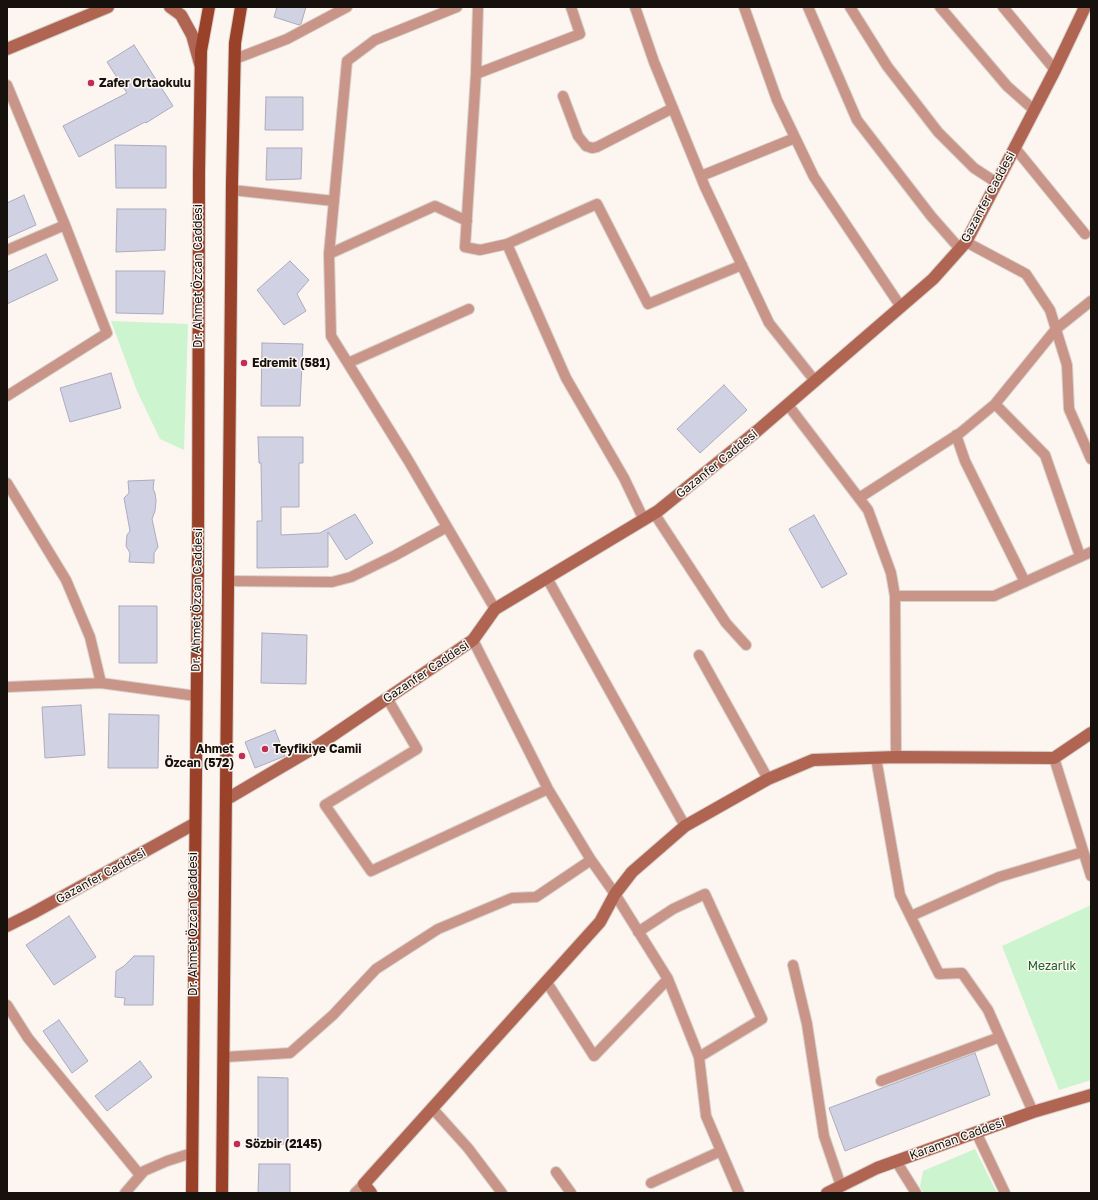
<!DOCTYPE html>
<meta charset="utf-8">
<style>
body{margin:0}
#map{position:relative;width:1098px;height:1200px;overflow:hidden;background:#fcf5f0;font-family:"Golos Text",sans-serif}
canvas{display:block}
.frame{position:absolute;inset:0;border:8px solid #17110d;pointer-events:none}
</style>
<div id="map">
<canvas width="1098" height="1200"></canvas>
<div class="frame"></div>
</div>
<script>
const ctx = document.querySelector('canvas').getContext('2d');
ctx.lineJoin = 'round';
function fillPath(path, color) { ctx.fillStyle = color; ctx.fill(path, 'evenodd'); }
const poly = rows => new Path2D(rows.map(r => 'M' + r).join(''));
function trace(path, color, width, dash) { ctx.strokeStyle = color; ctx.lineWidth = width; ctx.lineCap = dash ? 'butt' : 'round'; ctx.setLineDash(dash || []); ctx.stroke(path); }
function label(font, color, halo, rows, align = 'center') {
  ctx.font = font + ' "Golos Text",sans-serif'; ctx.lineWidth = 3; ctx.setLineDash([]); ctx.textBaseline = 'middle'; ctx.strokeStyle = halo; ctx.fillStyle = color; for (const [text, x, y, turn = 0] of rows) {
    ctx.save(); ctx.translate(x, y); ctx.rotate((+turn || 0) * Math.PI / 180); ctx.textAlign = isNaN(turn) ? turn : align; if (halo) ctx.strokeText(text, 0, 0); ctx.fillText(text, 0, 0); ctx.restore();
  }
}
fillPath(poly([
 [111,321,188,324,184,450,160,439,137,391],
 [1091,905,1091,1080,1059,1090,1002,946],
 [975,1149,997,1193,924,1193,920,1187,923,1171]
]), '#ccf4ce');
const building = poly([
 [277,7,306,7,301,24,299,25,274,17,277,7],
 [134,45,173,106,146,123,145,122,79,157,63,126,127,93,107,62,134,45],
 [266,97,303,97,303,130,265,130,266,97],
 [115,145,166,146,166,188,116,188,115,145],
 [267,148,302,148,301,179,266,180,267,148],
 [24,195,36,225,7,238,7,203,24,195],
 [117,209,166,209,165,250,116,252,117,209],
 [46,254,58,280,7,304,7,272,46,254],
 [290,261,309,280,297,294,306,311,284,325,257,290,290,261],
 [116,271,165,271,163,314,116,313,116,271],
 [262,343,303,344,300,406,261,406,262,343],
 [111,373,121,408,70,422,60,388,111,373],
 [724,385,747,410,700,453,677,429,724,385],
 [258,437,303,437,303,463,299,463,299,507,281,507,281,535,320,533,355,514,373,543,346,560,328,532,328,567,257,568,257,521,262,521,261,463,259,463,258,437],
 [154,480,153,489,155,493,156,501,155,511,152,519,158,547,154,553,154,563,129,562,130,553,126,546,127,535,130,531,124,498,129,493,128,481,154,480],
 [814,515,847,574,822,588,789,529,814,515],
 [119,606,157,606,157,663,119,663,119,606],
 [262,633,307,635,306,684,261,683,262,633],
 [81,705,85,755,45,758,42,707,81,705],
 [109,714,159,715,158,768,108,768,109,714],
 [275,730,285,756,255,768,245,742,275,730],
 [69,916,96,957,54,985,26,945,69,916],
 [134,956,154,956,153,1005,124,1005,125,998,115,997,116,971,124,966,134,956],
 [59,1020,88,1061,72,1073,43,1031,59,1020],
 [975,1053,990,1095,845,1151,829,1108,975,1053],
 [140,1061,152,1077,107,1111,95,1096,140,1061],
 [258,1077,288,1078,288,1144,258,1144,258,1077],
 [259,1164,290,1164,290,1193,258,1193,259,1164]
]);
fillPath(building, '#d1d1e4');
trace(building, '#acabbe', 1);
const street = poly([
 [457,7,375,40,347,61,329,254,331,336,408,460,495,609],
 [478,7,476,74,465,247,480,250,507,244,566,378,624,478,644,520],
 [635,7,654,62,705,187,769,323,815,381],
 [744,7,777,100,814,177,901,307],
 [808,7,857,120,931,216,960,249],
 [850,7,887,66,938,132,974,168,997,183],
 [940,7,1007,86,1034,110],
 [1003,7,1055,70],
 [235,59,287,39,347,7],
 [476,74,580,34,571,7],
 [7,85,65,225,107,333,7,396],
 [563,96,578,136,586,146,592,148,597,147,673,108],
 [1015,148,1085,234],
 [701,176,795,138],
 [232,190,334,201],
 [966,242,1026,274,1050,310,1067,365,1069,409,1091,459],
 [507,244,597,204,648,304,742,265],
 [7,250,65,225],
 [329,254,435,206,467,221],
 [348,363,469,309],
 [995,404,1045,455,1080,556],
 [788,405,868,510,891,573,895,596,896,757],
 [956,435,965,461,1025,582],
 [7,483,66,580,90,637,101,683],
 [859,498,960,433,995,404,1056,329,1091,301],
 [654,513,726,623,746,645],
 [547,578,685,826],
 [228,581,332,582,351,577,394,556,447,527],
 [895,596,994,596,1091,552],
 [473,640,548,789,591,860,615,894,668,979,699,1057,706,1116,739,1193],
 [699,655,768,779],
 [7,687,101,683,196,696],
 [387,698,417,749,325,805,371,871,548,789],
 [876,758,900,895,939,974,962,973,988,1010,1033,1112],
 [1054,758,1091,876],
 [911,916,999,877,1083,852],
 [638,932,673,909,705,894,762,1019,699,1057],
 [793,965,807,1024,824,1136,841,1186],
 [546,981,594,1056,668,979],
 [7,1005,28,1038,140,1175],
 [225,1057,290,1053,333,1015,376,969,438,929,512,898,536,897,591,860],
 [881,1081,1000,1037],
 [432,1108,468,1148,502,1193],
 [976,1132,1005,1193],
 [896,1161,916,1193],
 [556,1172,571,1193],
 [651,1183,721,1151],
 [125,1193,144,1171,167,1161,192,1153],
 [355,1193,364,1184]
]);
const secondary = poly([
 [170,7,181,15,192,35,200,64],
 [7,49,108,7],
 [227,799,317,746,473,640,495,609,658,511,757,431,933,279,966,242,1055,70,1085,7],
 [7,926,33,913,194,824],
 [371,1193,364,1184,600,922,615,894,632,872,685,826,768,779,813,760,896,757,1054,758,1091,733],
 [827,1193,877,1168,1033,1112,1091,1095]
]);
const primary = poly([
 [192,1193,198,563,199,172,201,51,209,7],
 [222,1193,232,183,235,43,241,7]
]);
trace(street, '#d7d1cc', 12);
trace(secondary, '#d7d1cc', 14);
trace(primary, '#d7d1cc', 14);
trace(street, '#c99588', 10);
trace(secondary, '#af6552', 12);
trace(primary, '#9a412a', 12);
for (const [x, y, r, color] of [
 [91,83,4,"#be2e55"],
 [244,363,4,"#be2e55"],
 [265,749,4,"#be2e55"],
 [242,756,4,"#be2e55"],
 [237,1144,4,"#be2e55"]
]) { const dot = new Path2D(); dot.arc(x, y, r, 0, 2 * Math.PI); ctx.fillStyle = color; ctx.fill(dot); trace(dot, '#fcf5f0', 1.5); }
label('bold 12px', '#17110d', '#fcf5f0', [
 ["Zafer Ortaokulu",99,83],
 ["Edremit (581)",252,363],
 ["Ahmet",234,749,"right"],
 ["Özcan (572)",234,763,"right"],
 ["Teyfikiye Camii",273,749],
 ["Sözbir (2145)",245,1144]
], 'left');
label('12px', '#17110d', '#fcf5f0', [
 ["Gazanfer Caddesi",988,197,-62],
 ["Dr. Ahmet Özcan Caddesi",198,276,-90],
 ["Gazanfer Caddesi",717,464,-39],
 ["Dr. Ahmet Özcan Caddesi",197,600,-89],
 ["Gazanfer Caddesi",426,672,-34],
 ["Gazanfer Caddesi",101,876,-29],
 ["Dr. Ahmet Özcan Caddesi",193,924,-90],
 ["Karaman Caddesi",957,1139,-20]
]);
label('12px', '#1a6327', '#fcf5f0', [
 ["Mezarlık",1052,966]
]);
</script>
